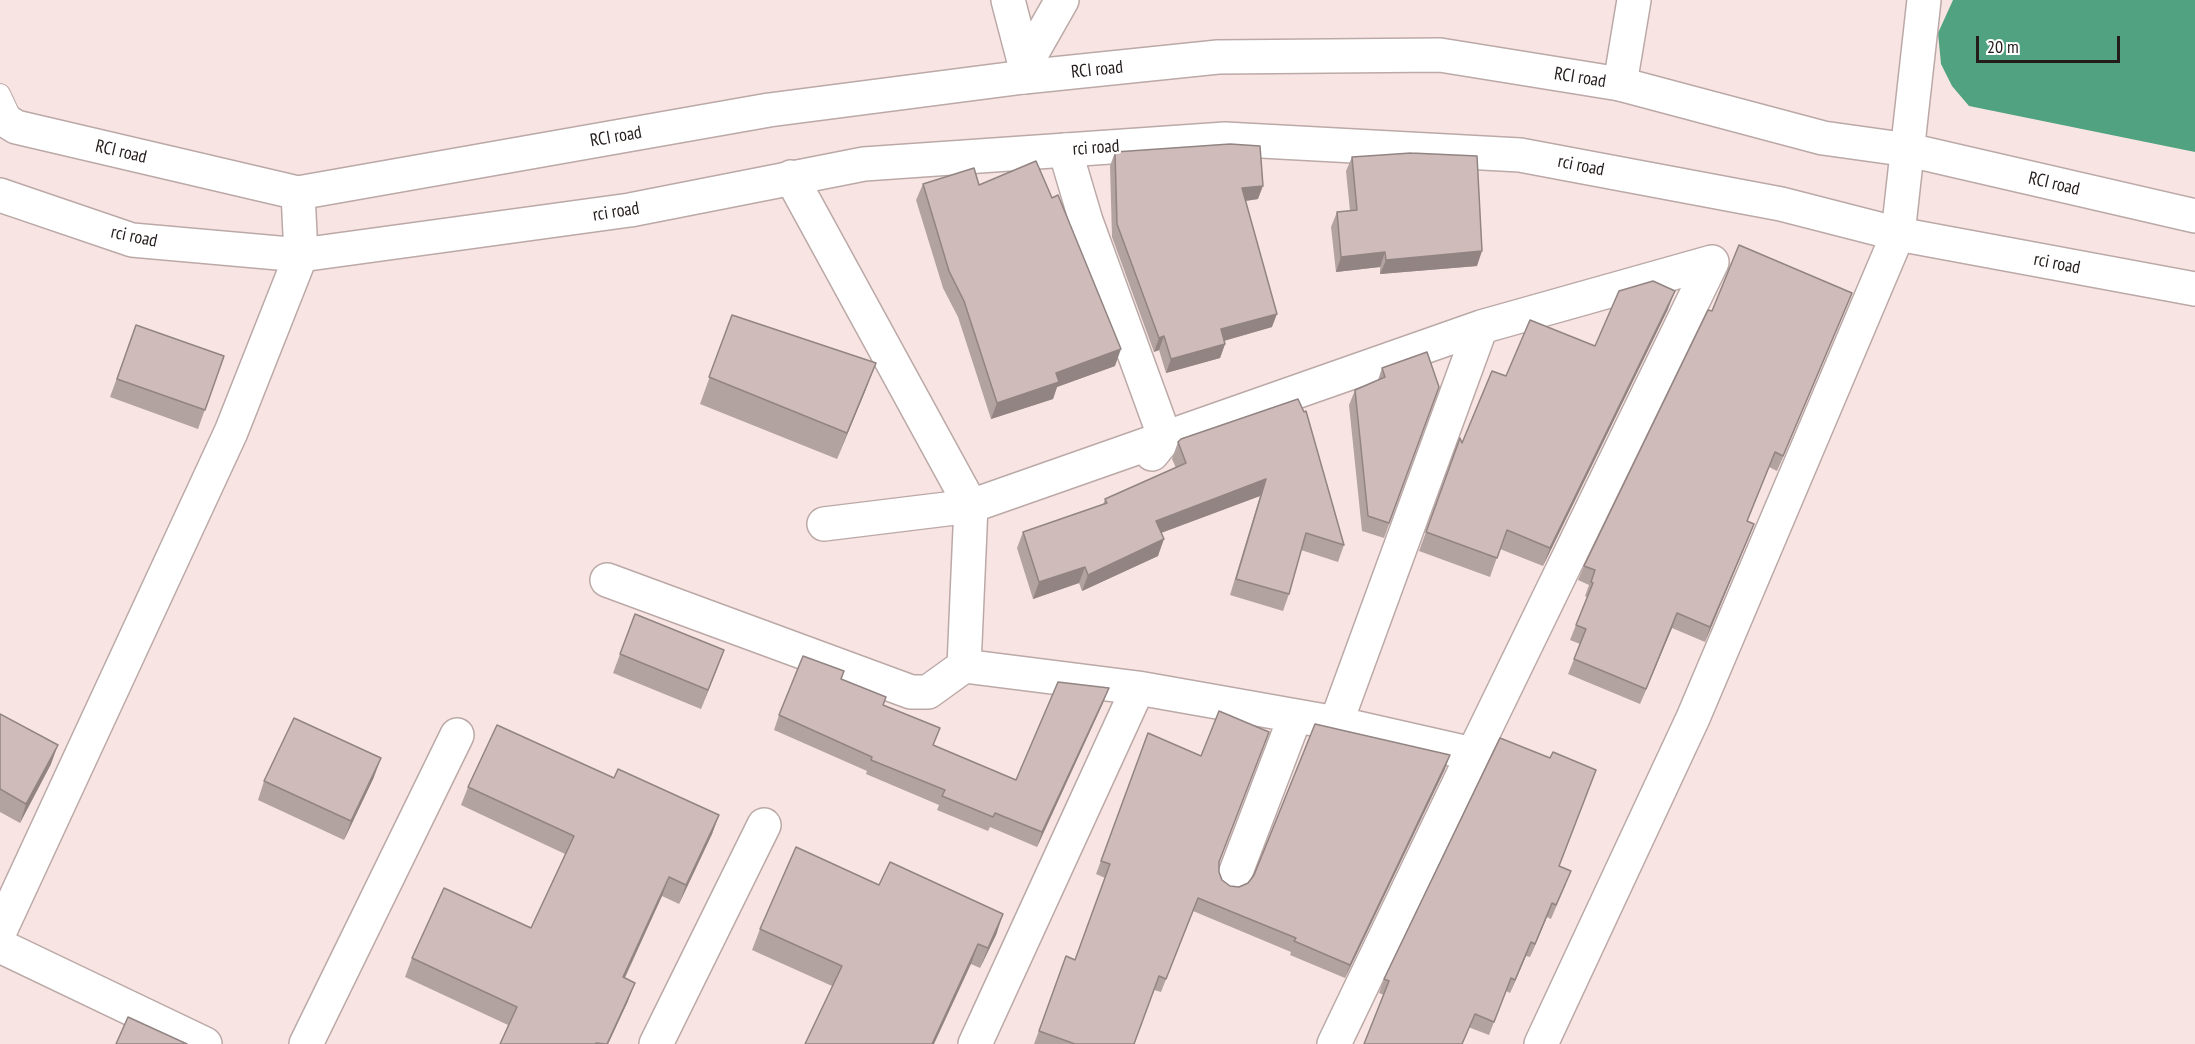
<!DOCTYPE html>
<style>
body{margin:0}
#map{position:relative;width:2195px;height:1044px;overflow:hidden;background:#f8e5e3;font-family:"PT Sans Narrow",sans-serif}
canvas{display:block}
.scale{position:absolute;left:1976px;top:36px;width:144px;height:27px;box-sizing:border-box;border:3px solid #231c1b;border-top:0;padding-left:8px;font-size:18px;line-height:21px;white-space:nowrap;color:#231c1b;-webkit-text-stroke:4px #fff;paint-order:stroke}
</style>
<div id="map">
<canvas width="2195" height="1044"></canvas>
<div class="scale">20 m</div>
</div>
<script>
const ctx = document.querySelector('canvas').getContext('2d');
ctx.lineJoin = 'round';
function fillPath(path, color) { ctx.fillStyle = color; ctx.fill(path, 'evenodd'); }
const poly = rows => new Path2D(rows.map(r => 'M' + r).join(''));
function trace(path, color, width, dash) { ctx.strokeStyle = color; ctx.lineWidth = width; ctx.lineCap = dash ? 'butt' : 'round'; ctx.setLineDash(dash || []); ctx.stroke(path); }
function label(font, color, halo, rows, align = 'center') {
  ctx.font = font + ' "PT Sans Narrow",sans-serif'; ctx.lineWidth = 4.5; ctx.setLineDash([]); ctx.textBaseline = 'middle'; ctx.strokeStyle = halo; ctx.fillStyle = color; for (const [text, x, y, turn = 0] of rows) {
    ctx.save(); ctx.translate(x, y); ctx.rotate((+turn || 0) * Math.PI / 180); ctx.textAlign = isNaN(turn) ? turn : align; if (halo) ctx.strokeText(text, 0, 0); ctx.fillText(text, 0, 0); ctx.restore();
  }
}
fillPath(poly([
 [1953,0,2195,0,2195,152,1969,106,1952,86,1941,64,1938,33]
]), '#50a280');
const lane = poly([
 [0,94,14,124]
]);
const street = poly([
 [1008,0,1025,65],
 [1024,77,1025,65,1062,0],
 [1620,84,1634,0],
 [1065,150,1086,221,1165,438,1152,454],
 [791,177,971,506,964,666,1138,688,1336,723,1473,754,1334,1044],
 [824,524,971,506,1481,327,1712,262],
 [607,580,911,692,928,692,964,666],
 [1336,723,1481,327],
 [1473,754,1712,262],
 [1232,882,1295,717],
 [0,931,231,432,301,255,298,193],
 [0,946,205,1044],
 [306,1044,457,735],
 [656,1044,764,825],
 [975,1044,1138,688],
 [1541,1044,1693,718,1898,234,1924,0]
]);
const secondary = poly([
 [0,117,16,127,298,193,769,110,1024,77,1218,57,1440,55,1620,84,1823,138,1909,150,2195,216],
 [0,195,132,240,301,255,630,210,864,164,1225,139,1520,155,1781,204,1898,234,2195,289]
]);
trace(lane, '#bba9a7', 22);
trace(street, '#bba9a7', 36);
trace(secondary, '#bba9a7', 36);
trace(lane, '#fff', 20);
trace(street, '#fff', 33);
trace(secondary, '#fff', 33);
fillPath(poly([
 [1115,152,1258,199,1246,201,1272,327,1224,341,1225,344,1220,358,1166,373,1159,350,1154,352,1112,237,1110,166],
 [1352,157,1477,266,1380,274,1380,267,1336,272,1331,227,1337,212,1350,211,1346,171],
 [923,184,979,185,1115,366,1057,387,1053,399,991,419,958,317,943,288,916,200],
 [1852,293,1777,471,1769,467,1747,522,1754,524,1748,539,1705,642,1672,628,1640,704,1568,674,1580,644,1570,640,1587,597,1585,596,1589,585,1578,580,1584,566,1712,311],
 [1668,309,1543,566,1500,549,1490,577,1419,551,1460,438,1462,443,1506,376,1595,346],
 [732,315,866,389,837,459,700,404],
 [136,325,224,356,198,429,110,397],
 [1382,368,1439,387,1384,538,1362,531,1349,405,1355,390,1378,380],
 [1298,399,1344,545,1338,562,1301,550,1289,594,1283,611,1230,595,1260,496,1161,533,1158,556,1082,591,1079,583,1033,599,1017,548,1023,532,1103,505,1105,499,1176,468,1172,459,1178,442],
 [635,614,724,650,701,709,613,673],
 [841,679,883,705,934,745,1016,780,1109,688,1103,703,1037,847,990,827,988,831,937,810,939,805,866,774,867,771,774,730,779,715],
 [0,714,51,764,20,823,0,812],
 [1148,733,1219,863,1219,872,1222,880,1230,886,1239,887,1248,883,1445,769,1345,978,1290,955,1291,952,1193,911,1161,992,1154,990,1134,1044,1034,1044,1066,956,1075,960,1105,878,1096,874],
 [374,777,344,840,258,800,264,781],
 [614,778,719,815,712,834,679,904,662,896,625,978,628,1001,608,1044,500,1044,508,1025,405,977,412,958,531,928,565,854,461,805,468,787],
 [1560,866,1566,884,1551,919,1547,917,1530,957,1526,956,1510,993,1506,991,1489,1035,1379,993,1384,979],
 [879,885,1003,914,996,935,980,968,971,964,832,986,752,950,760,929]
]), '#b2a2a0');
fillPath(poly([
 [1263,186,1258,199,1237,202,1242,188],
 [1482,251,1477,266,1380,274,1386,260],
 [1385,252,1380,267,1336,272,1341,257],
 [1675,291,1668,309,1543,566,1550,548],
 [1852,293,1846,308,1777,471,1783,456],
 [1277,314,1272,327,1216,343,1221,329],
 [1164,336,1159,350,1154,352,1159,338],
 [1225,344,1220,358,1166,373,1171,359],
 [1121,349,1115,366,1057,387,1053,399,991,419,997,403,1056,373],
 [876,363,866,389,837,459,847,433],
 [1266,479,1260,496,1150,537,1156,521],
 [1754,524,1748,539,1705,642,1710,627],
 [1164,539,1158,556,1082,591,1088,575],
 [1085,567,1079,583,1033,599,1039,582],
 [1677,613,1672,628,1640,704,1646,689],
 [724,650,717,669,701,709,708,690],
 [1109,688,1103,703,1037,847,1042,832],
 [58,745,51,764,20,823,26,804],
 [1450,755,1445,769,1345,978,1350,965],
 [381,758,374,777,344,840,351,821],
 [719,815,712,834,679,904,686,885],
 [669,877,662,896,616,996,623,977],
 [1552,903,1547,917,1530,957,1535,944],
 [1003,914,996,935,980,968,988,948],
 [1531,942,1526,956,1510,993,1515,980],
 [978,944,971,964,934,1044,932,1044],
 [635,983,628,1001,608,1044,607,1044]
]), '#918482');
const building = poly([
 [1230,144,1260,146,1263,186,1242,188,1277,314,1221,329,1225,344,1171,359,1164,336,1159,338,1117,224,1115,152,1230,144],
 [1411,153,1477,156,1482,251,1386,260,1385,252,1341,257,1337,212,1357,210,1352,157,1411,153],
 [1036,161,1052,198,1058,195,1121,349,1056,373,1059,382,997,403,964,301,949,271,923,184,974,168,979,185,1036,161],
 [1739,245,1852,293,1783,456,1775,452,1747,521,1754,524,1710,627,1677,613,1646,689,1574,659,1586,629,1576,625,1593,583,1591,582,1595,570,1584,566,1708,310,1712,311,1739,245],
 [1653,281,1675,291,1550,548,1507,530,1497,558,1426,532,1460,438,1462,443,1492,371,1506,376,1530,320,1595,346,1619,291,1653,281],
 [732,315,876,363,847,433,709,377,732,315],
 [136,325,224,356,205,410,117,379,136,325],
 [1427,352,1439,387,1389,523,1368,516,1355,390,1385,377,1382,368,1427,352],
 [1298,399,1304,412,1306,411,1344,545,1306,533,1289,594,1236,579,1266,479,1156,521,1164,539,1088,575,1085,567,1039,582,1023,532,1107,503,1105,499,1186,463,1178,442,1181,439,1298,399],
 [635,614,724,650,708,690,620,654,635,614],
 [803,656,844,671,841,679,886,697,883,705,940,728,933,745,1016,780,1058,682,1109,688,1042,832,995,813,993,817,942,796,945,790,871,760,872,757,779,715,803,656],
 [1219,711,1269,732,1219,862,1219,872,1222,880,1230,886,1239,887,1248,883,1254,875,1315,724,1450,755,1350,965,1294,941,1296,938,1198,898,1166,979,1159,976,1134,1044,1075,1044,1039,1031,1066,956,1075,960,1110,864,1101,861,1148,733,1201,756,1219,711],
 [0,714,58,745,26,804,0,789,0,714],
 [294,718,381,758,351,821,264,781,294,718],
 [497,725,614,778,618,769,719,815,686,885,669,877,623,977,635,983,607,1044,596,1043,595,1044,500,1044,517,1007,412,958,444,888,531,928,574,836,468,787,497,725],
 [1500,738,1550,758,1553,752,1596,770,1559,866,1571,871,1556,905,1552,903,1535,944,1531,942,1515,980,1511,978,1494,1022,1475,1014,1462,1044,1364,1044,1389,981,1384,979,1500,738],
 [796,847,879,885,890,862,1003,914,988,948,978,944,932,1044,805,1044,842,966,760,929,796,847],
 [128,1017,187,1044,116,1044,128,1017]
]);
fillPath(building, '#cfbcba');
trace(building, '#918482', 1.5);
label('18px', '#231c1b', '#fff', [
 ["RCI road",1097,70,-6],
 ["RCI road",1580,78,9],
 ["RCI road",616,137,-10],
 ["rci road",1096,148,-4],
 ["RCI road",121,152,13],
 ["rci road",1581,166,11],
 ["RCI road",2054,184,13],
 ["rci road",616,212,-9],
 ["rci road",134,237,12],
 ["rci road",2057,264,11]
]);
</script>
